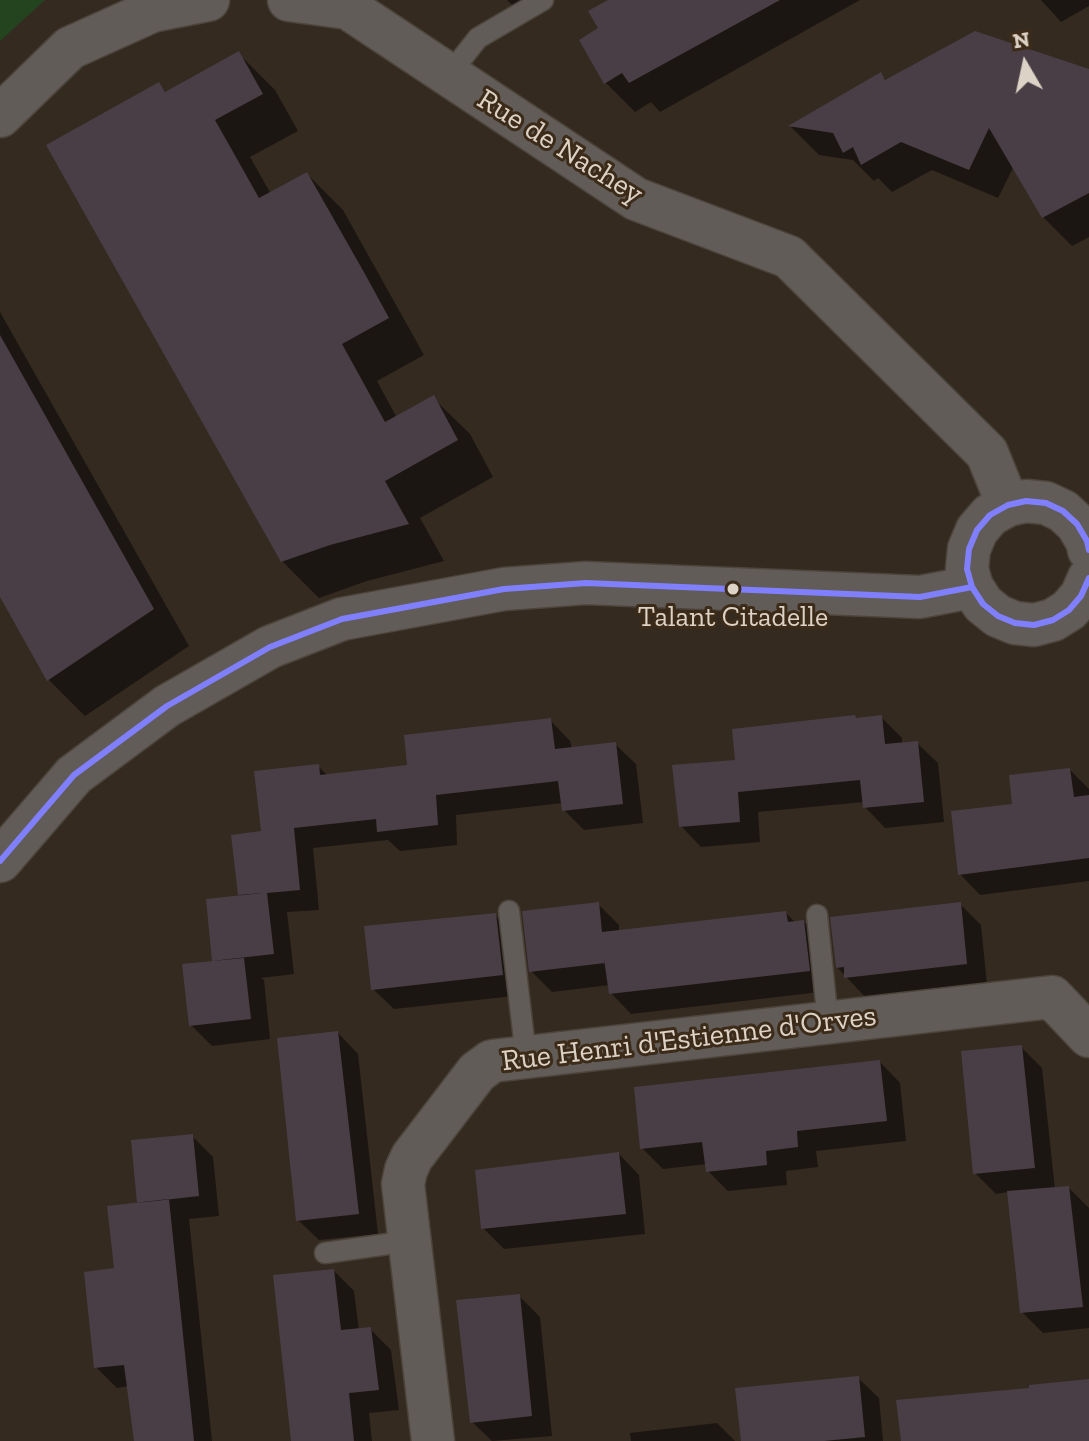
<!DOCTYPE html>
<style>
body{margin:0}
#map{position:relative;width:1089px;height:1441px;overflow:hidden;background:#342a20;font-family:"Zilla Slab",serif}
canvas{display:block}
.north{position:absolute;left:985px;top:24px;width:80px;height:80px;-webkit-text-stroke:6px #3c2b18;paint-order:stroke;rotate:351deg;font-size:22px;font-weight:700;line-height:32px;text-align:center;color:#ddd2c6}
.north::after{content:'';display:block;margin:auto;width:28px;height:36px;background:#ddd2c6;clip-path:polygon(50% 0,100% 100%,50% 72%,0 100%)}
</style>
<div id="map">
<canvas width="1089" height="1441"></canvas>
<div class="north">N</div>
</div>
<script>
const ctx = document.querySelector('canvas').getContext('2d');
ctx.lineJoin = 'round';
function fillPath(path, color) { ctx.fillStyle = color; ctx.fill(path, 'evenodd'); }
const poly = rows => new Path2D(rows.map(r => 'M' + r).join(''));
function trace(path, color, width, dash) { ctx.strokeStyle = color; ctx.lineWidth = width; ctx.lineCap = dash ? 'butt' : 'round'; ctx.setLineDash(dash || []); ctx.stroke(path); }
function label(font, color, halo, rows, align = 'center') {
  ctx.font = font + ' "Zilla Slab",serif'; ctx.lineWidth = 6; ctx.setLineDash([]); ctx.textBaseline = 'middle'; ctx.strokeStyle = halo; ctx.fillStyle = color; for (const [text, x, y, turn = 0] of rows) {
    ctx.save(); ctx.translate(x, y); ctx.rotate((+turn || 0) * Math.PI / 180); ctx.textAlign = isNaN(turn) ? turn : align; if (halo) ctx.strokeText(text, 0, 0); ctx.fillText(text, 0, 0); ctx.restore();
  }
}
fillPath(poly([
 [0,0,45,0,0,41]
]), '#24441f');
fillPath(poly([
 [507,0,527,0,514,7],
 [612,0,860,0,660,112,651,102,635,112,605,82],
 [1041,0,1089,0,1089,6,1061,22],
 [238,53,275,90,298,131,250,157,271,194,307,174,343,210,424,355,377,381,397,418,433,398,470,434,493,477,420,518,444,561,367,581,319,598,282,561,158,84,167,93],
 [1089,71,1089,237,1072,246,1043,217,1014,166,998,198,932,170,892,192,878,178,874,181,853,160,819,155,791,127,881,75,887,81],
 [0,312,189,646,85,716,49,680,0,593],
 [881,717,902,738,902,744,917,743,938,763,944,822,885,828,865,807,864,802,758,812,760,842,701,847,681,826,737,762,856,720],
 [550,720,570,741,572,749,615,744,636,764,643,823,584,830,564,810,563,803,456,815,457,845,400,851,388,840,313,848,319,910,287,912,294,974,261,978,264,980,270,1039,212,1046,191,1025,217,962,214,960,242,897,239,894,263,832,318,766,328,776,409,767],
 [1070,770,1089,789,1089,881,980,895,960,874,1014,806],
 [598,904,619,925,619,932,786,913,796,923,804,922,824,943,829,991,631,1014,611,993,610,985,552,992,531,971],
 [960,904,981,925,987,985,866,998,837,967],
 [495,915,516,936,523,995,394,1009,373,989],
 [338,1033,358,1054,378,1234,319,1240,298,1220],
 [1021,1047,1042,1068,1055,1189,1069,1188,1089,1208,1089,1328,1043,1333,1022,1312,1009,1192,996,1194,975,1173],
 [880,1062,900,1083,906,1141,816,1151,818,1167,786,1171,787,1185,728,1191,708,1171,707,1164,663,1169,642,1148],
 [192,1136,213,1157,219,1216,189,1219,212,1441,136,1441,129,1386,117,1388,96,1367,116,1269,142,1204],
 [619,1154,639,1175,645,1234,504,1249,483,1228],
 [334,1271,354,1291,359,1331,370,1329,391,1350,399,1410,369,1413,372,1441,293,1441],
 [519,1296,540,1317,552,1436,492,1441,472,1422],
 [858,1378,879,1398,883,1441,743,1441],
 [717,1423,735,1441,631,1441,630,1433]
]), '#0007');
fillPath(poly([
 [608,0,780,0,629,83,622,73,604,84,579,40,598,28,588,11],
 [975,31,1089,69,1089,193,1042,218,989,128,969,170,901,142,861,165,853,147,843,153,833,133,788,126,881,72,885,80],
 [239,51,263,94,215,120,259,198,307,172,365,274,389,318,342,344,385,422,434,395,458,440,385,481,409,524,330,545,281,562,46,145,159,82,165,92],
 [0,335,154,609,47,681,0,597],
 [855,715,856,718,882,715,885,744,918,741,924,802,863,808,860,780,738,792,740,822,679,827,672,765,735,760,732,729],
 [551,718,555,749,616,742,623,804,562,811,558,781,436,795,438,825,377,832,376,819,294,828,300,890,267,893,274,954,212,961,206,899,262,893,238,895,231,835,261,831,254,771,319,764,320,775,407,765,404,735],
 [1070,768,1074,797,1089,795,1089,858,958,875,951,811,1012,804,1009,775],
 [599,902,602,932,786,911,788,922,804,920,810,971,609,994,604,959,605,963,529,972,522,911],
 [961,902,967,964,844,978,844,967,836,968,830,917],
 [496,913,503,975,371,990,364,926],
 [244,958,251,1019,189,1026,182,964],
 [338,1031,359,1214,296,1221,277,1038],
 [1022,1045,1035,1168,973,1174,961,1051],
 [880,1060,887,1121,797,1131,798,1147,766,1151,767,1165,706,1172,702,1142,640,1149,634,1087],
 [193,1134,199,1196,137,1203,131,1140],
 [619,1152,626,1214,481,1229,475,1170],
 [1069,1186,1083,1307,1020,1313,1007,1191],
 [169,1199,194,1441,134,1441,124,1365,94,1368,84,1272,114,1268,107,1206],
 [334,1269,341,1330,371,1327,379,1390,349,1393,354,1441,291,1441,273,1275],
 [520,1294,532,1416,470,1423,456,1300],
 [859,1376,865,1437,824,1441,741,1441,735,1388],
 [1089,1379,1089,1441,901,1441,896,1400,1029,1388,1029,1385]
]), '#4a3e46');
const lane = poly([
 [448,76,478,38,543,0],
 [509,911,526,1057],
 [817,915,828,1022],
 [325,1253,409,1241]
]);
const street = poly([
 [289,0,348,8,636,199,789,257,987,453,1008,505],
 [0,116,70,48,152,11,208,0],
 [1089,550,1087,541,1077,524,1063,511,1046,503,1026,501,1008,505,990,515,977,530,969,549,967,569,972,587,983,604,998,616,1015,623,1034,625,1053,620,1069,610,1081,596,1089,578],
 [0,861,74,775,167,706,270,647,342,619,504,589,586,583,920,597,972,587],
 [433,1441,403,1184,406,1170,412,1157,477,1072,492,1061,1052,997,1089,1036]
]);
trace(lane, '#4d453c', 23);
trace(street, '#4d453c', 45);
trace(lane, '#615c58', 20);
trace(street, '#615c58', 42);
trace(poly([
 [1089,550,1087,541,1077,524,1063,511,1046,503,1026,501,1008,505,990,515,977,530,969,549,967,569,972,587,983,604,998,616,1015,623,1034,625,1053,620,1069,610,1081,596,1089,578],
 [0,861,74,775,167,706,270,647,342,619,504,589,586,583,920,597,972,587]
]), '#8080ff', 6);
for (const [x, y, r, color] of [
 [733,589,7,"#ddd2c6"]
]) { const dot = new Path2D(); dot.arc(x, y, r, 0, 2 * Math.PI); ctx.fillStyle = color; ctx.fill(dot); trace(dot, '#3c2b18', 3); }
label('28px', '#ddd2c6', '#3c2b18', [
 ["Talant Citadelle",733,618]
]);
label('30px', '#ddd2c6', '#3c2b18', [
 ["Rue de Nachey",560,147,32],
 ["Rue Henri d'Estienne d'Orves",689,1039,-7]
]);
</script>
